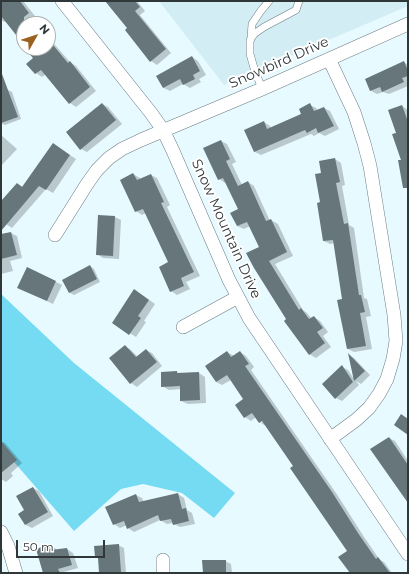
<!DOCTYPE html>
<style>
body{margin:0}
#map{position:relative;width:409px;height:574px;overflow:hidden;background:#e7faff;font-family:Montserrat,sans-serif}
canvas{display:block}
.frame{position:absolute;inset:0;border:2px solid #303739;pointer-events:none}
.north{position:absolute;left:16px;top:16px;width:40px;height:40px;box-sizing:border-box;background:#fff;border:1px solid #acafb0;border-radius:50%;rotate:51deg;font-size:11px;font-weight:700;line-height:16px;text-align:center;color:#303739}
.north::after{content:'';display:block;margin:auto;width:14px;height:18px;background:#9b611f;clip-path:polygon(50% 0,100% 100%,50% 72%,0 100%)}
.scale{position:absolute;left:16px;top:540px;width:89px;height:18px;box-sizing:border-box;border:2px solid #303739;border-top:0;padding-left:5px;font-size:12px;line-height:14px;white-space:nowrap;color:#303739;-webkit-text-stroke:3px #fff;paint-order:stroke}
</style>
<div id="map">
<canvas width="409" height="574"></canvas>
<div class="frame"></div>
<div class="north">N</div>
<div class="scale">50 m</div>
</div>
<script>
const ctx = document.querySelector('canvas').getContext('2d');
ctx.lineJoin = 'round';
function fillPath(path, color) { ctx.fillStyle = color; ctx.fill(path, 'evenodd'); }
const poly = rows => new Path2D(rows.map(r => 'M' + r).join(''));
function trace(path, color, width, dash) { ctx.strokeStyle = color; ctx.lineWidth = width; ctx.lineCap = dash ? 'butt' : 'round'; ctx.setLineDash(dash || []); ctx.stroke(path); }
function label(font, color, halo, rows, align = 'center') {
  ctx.font = font + ' Montserrat,sans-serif'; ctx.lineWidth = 4; ctx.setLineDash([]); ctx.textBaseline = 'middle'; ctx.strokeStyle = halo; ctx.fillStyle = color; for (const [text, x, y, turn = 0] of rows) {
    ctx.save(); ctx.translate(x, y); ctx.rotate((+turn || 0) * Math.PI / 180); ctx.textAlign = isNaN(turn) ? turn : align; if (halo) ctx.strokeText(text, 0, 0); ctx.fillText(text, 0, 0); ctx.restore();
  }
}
fillPath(poly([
 [159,1,408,1,408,6,224,85]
]), '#d2edf4');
fillPath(poly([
 [1,294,74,363,235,493,214,518,182,493,143,484,121,489,74,531,1,447]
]), '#74dbf3');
fillPath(poly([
 [1,1,23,1,35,16,33,18,37,24,24,24,24,46,19,40,20,38,6,21,5,22,1,20],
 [107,1,137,1,145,11,140,15,171,53,157,65,151,61,128,28],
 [48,37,70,62,76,66,96,91,76,107,70,103,46,74,42,77,36,73,34,58,26,48,48,48],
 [192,57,198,61,206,75,199,79,201,82,190,88,183,84,170,91,164,88,158,76],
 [404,62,408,65,408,86,389,94,383,92,377,94,371,91,366,79],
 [8,90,12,92,21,119,5,125,1,123,1,92],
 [102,104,108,107,122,124,87,152,81,149],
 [310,105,316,108,318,111,324,108,330,111,339,129,325,136,319,133,314,136,311,134,261,155,255,152,246,130,264,122,270,126,271,128,302,115],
 [402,106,408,110,408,196,397,133],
 [1,135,17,149,1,166],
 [221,141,227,144,236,162,232,164,242,185,248,182,254,186,270,221,271,220,278,224,293,256,275,264,303,310,307,313,312,319,314,317,320,321,328,332,323,336,331,347,316,358,309,354,287,320,260,248,250,226,244,229,237,226,240,210,227,182,225,183,219,179],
 [59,148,76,159,53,193,46,189,12,228,6,224,1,220,1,203,17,184,23,187],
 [335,159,341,163,345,185,342,186,349,225,354,228,364,298,367,299,371,316,366,317,372,349,354,352,348,349,343,299,335,243,330,244,324,241,321,203,323,174],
 [133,174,140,178,140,180,151,175,157,178,170,205,167,207,200,276,186,282,190,289,177,295,171,291,169,263,146,213,142,215,136,211],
 [115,217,121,220,119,259,103,258,97,254],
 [11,233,17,236,22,258,10,261,13,271,1,274,1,235],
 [90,266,94,269,100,282,74,295,70,293,63,280],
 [28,268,62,285,53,304,25,291],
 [141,294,155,304,144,321,146,322,136,337,113,323],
 [125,346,131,350,138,357,146,350,152,353,162,366,137,387,131,383],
 [227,352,234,356,240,352,246,356,254,367,251,370,338,496,364,537,380,560,384,562,392,573,351,573,348,551,294,466,266,426,261,423,267,419,261,420,261,423,256,417,251,421,245,417,245,400,231,380,222,385,216,382],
 [349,355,354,358,370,375,361,384,356,381,359,385,342,401,336,398,342,367,348,370,354,379],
 [177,372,180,374,199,373,205,377,206,403,188,404,181,401,181,389,169,390,162,386,162,373],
 [389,438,395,441,408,461,408,501],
 [1,441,5,443,22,463,11,473,13,476,6,482,1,479],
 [33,488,39,491,53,516,32,528,26,525,20,514,26,510],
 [178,494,184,498,187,510,192,513,195,524,180,527,174,524,173,523,167,524,160,520,134,532,128,528,127,525,120,528,114,524,136,495,142,498,144,502],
 [50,545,56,549,56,550,67,549,73,553,78,568,64,572,64,573,44,573],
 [118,545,124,548,126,573,100,573,98,558,96,557],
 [225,561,231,564,232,573,204,573]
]), '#0003');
fillPath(poly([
 [1,1,20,1,29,13,24,17,24,45,1,16],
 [105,1,135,1,140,7,135,11,166,49,150,62,125,30,127,28],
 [48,39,68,63,70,61,90,87,69,104,41,70,35,74,26,64,33,58,24,48,48,48],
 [192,56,200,71,193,75,195,79,183,85,180,79,163,88,156,76],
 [404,61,408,71,408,76,402,78,404,82,382,92,380,87,370,91,365,79],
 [1,74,2,74,18,117,1,123],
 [102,103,116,120,80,150,66,132],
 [310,103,314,111,324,107,334,126,318,133,316,128,307,133,305,130,254,152,244,130,264,121,267,129,301,114,299,109],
 [402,105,408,122,408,188,403,188,398,160,401,160,392,134,396,133,388,110],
 [221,140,230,159,226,161,238,186,248,181,266,221,271,219,287,252,269,261,299,310,301,308,309,319,314,316,323,328,317,332,325,343,309,355,284,321,286,319,254,268,246,253,259,247,247,222,237,226,230,213,238,209,223,178,218,180,203,148],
 [53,143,70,155,46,190,39,186,1,231,1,201,17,183,22,187],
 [335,158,340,182,336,183,344,224,348,223,359,295,361,295,365,312,360,313,366,346,347,349,337,300,342,299,333,240,323,241,317,203,320,202,315,174,321,173,319,161],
 [133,173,137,180,151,174,164,202,161,203,194,272,181,278,184,286,170,292,159,267,168,262,143,209,135,212,120,180],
 [98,215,115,216,113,256,96,255],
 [11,232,17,255,1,259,1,234],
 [90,265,97,279,69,293,62,280],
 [27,267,56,281,47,301,17,288],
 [134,289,149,300,138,316,141,318,129,335,112,323],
 [125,345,136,357,146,349,157,362,130,384,109,358],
 [227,351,231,357,240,351,249,364,245,366,332,492,358,533,376,559,378,557,390,573,350,573,338,557,347,551,290,468,293,466,262,421,259,423,252,413,244,418,235,405,243,399,227,375,216,382,205,366],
 [348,353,365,371,354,381],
 [342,365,353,382,335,399,322,384],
 [177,371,177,373,199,372,200,400,180,401,180,386,161,387,161,372],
 [401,414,408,419,408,435,394,425],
 [389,437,408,465,408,503,370,449],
 [1,441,17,460,1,473],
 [33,487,48,512,25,525,18,514,24,510,16,496],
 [178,493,182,509,186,508,189,521,173,525,171,519,160,521,158,515,127,529,124,521,113,525,105,507,136,494,139,502],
 [50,544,51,550,67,548,72,565,58,569,60,573,43,573,36,549],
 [119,544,121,572,99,573,98,557,95,557,94,546],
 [202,560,226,560,226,573,203,573]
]), '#66767a');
const lane = poly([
 [251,39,252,24,260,12,269,1],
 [262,89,254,68,250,54,250,40,254,34,264,27,296,10,299,1]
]);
const street = poly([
 [62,1,151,113,163,130,173,151,229,280,238,297,249,318,408,554],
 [329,59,354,112,364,143,370,166,394,315,396,341,393,359,387,379,379,394,369,408,356,420,330,439],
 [55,235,87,184,97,170,109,158,122,149,141,140,262,89,408,24],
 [183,327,238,297],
 [1,532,8,546,16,573],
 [163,560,163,573]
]);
trace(lane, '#6b7b80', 8);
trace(street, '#6b7b80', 14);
trace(lane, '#fff', 7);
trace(street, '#fff', 13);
label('14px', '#303739', '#fff', [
 ["Snowbird Drive",279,63,-24],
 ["Snow Mountain Drive",226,229,66]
]);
</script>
